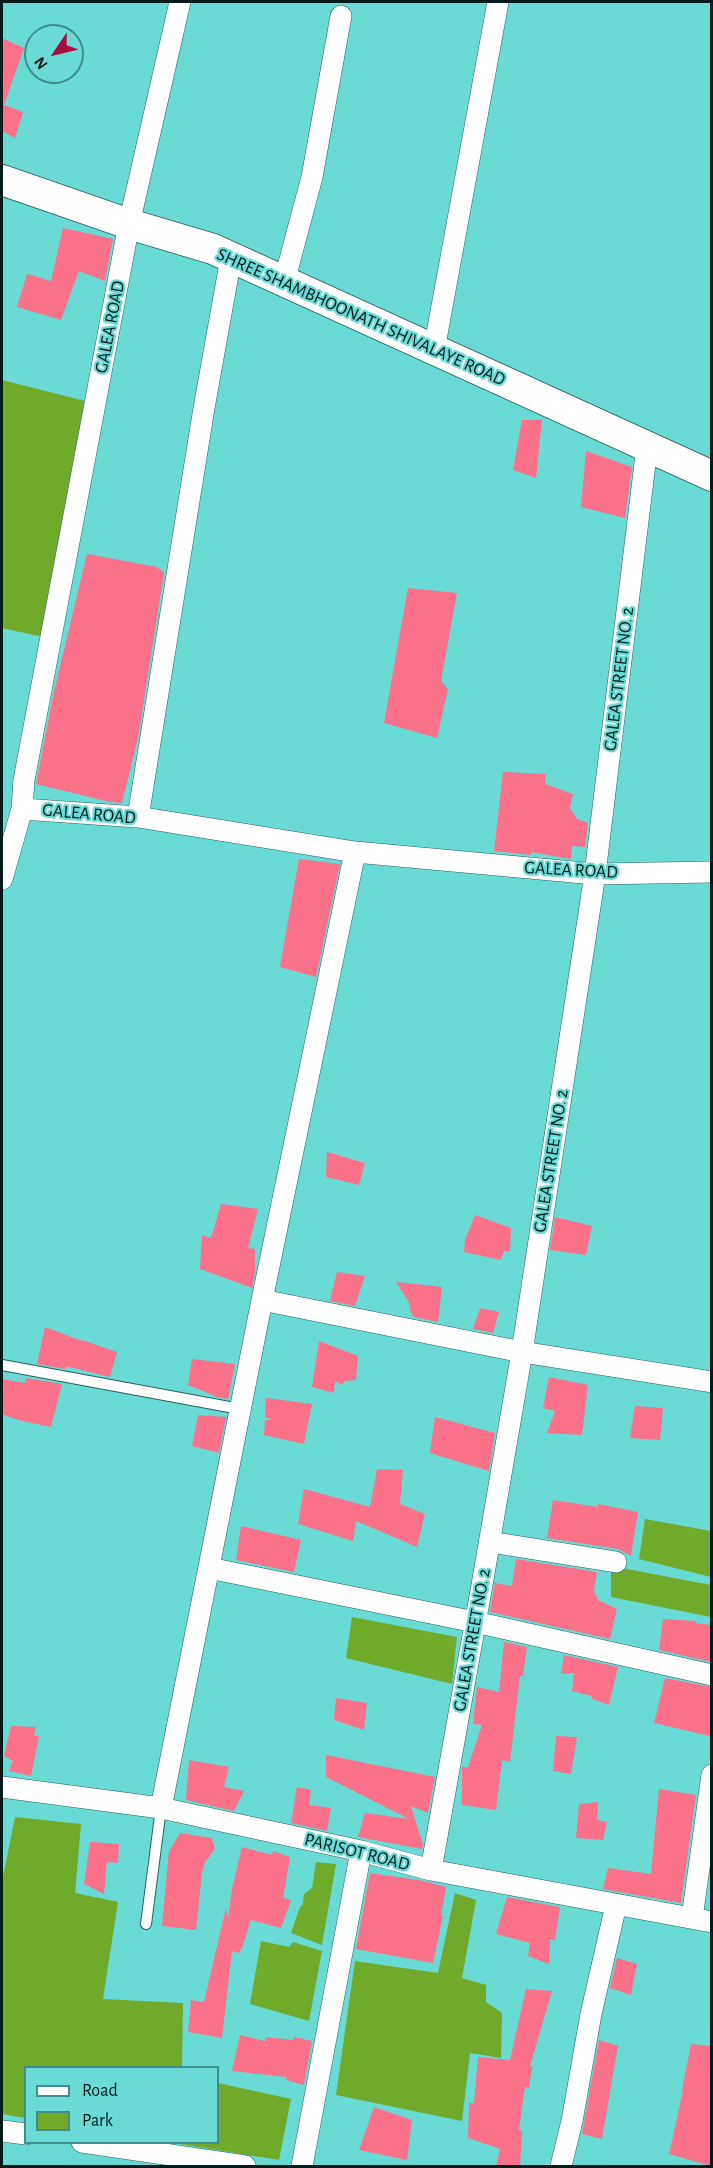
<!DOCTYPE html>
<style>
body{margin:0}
#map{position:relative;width:713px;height:2168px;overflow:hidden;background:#6adad5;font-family:"Alegreya Sans",sans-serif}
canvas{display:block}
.frame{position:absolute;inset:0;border:3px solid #021a19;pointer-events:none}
.legend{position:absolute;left:24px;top:2066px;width:195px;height:78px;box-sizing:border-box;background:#6adad5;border:2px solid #408d8a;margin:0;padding:8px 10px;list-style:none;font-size:18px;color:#021a19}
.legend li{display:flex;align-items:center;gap:12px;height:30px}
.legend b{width:30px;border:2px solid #408d8a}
.north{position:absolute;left:24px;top:24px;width:60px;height:60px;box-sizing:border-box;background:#6adad5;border:2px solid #408d8a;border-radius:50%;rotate:235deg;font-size:16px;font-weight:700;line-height:24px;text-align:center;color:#021a19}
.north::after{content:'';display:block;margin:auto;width:21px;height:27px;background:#a70f40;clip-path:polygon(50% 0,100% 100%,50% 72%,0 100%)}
</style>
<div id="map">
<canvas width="713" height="2168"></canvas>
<div class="frame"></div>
<ul class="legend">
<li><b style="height:8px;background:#fff"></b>Road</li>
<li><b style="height:16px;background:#6faa2b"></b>Park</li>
</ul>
<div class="north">N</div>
</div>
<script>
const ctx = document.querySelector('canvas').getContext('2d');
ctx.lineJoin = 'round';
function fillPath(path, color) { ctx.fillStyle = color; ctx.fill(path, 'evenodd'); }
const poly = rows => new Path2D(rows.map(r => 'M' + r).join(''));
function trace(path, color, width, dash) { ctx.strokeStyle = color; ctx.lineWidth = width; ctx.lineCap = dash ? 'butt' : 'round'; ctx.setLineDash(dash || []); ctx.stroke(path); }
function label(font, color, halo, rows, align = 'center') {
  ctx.font = font + ' "Alegreya Sans",sans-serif'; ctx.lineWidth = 4.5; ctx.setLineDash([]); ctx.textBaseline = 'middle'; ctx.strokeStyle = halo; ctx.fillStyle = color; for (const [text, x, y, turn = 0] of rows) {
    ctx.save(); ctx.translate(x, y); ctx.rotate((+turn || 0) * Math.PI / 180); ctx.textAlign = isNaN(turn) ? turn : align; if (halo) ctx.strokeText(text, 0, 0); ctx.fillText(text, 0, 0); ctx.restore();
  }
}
fillPath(poly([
 [2,380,93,403,43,637,2,628],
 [645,1519,711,1531,711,1577,639,1559],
 [611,1566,711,1585,711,1617,611,1597],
 [352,1617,457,1637,452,1684,346,1658],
 [15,1817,81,1824,75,1893,118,1902,103,1999,183,2003,182,2067,26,2068,25,2118,2,2114,2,1882],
 [316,1862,336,1864,322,1945,291,1933,300,1907,303,1904,304,1894,312,1888],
 [455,1893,476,1900,462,1978,486,1985,486,2002,502,2013,501,2058,470,2053,462,2121,336,2095,355,1961,438,1973],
 [261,1941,289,1947,293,1942,322,1951,309,2021,250,2004],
 [218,2083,291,2099,279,2160,174,2143,218,2142]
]), '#6faa2b');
fillPath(poly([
 [2,38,24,48,4,105,23,112,15,138,2,131],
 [63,228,113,239,105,281,79,271,61,320,17,307,27,274,51,281],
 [522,420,542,420,536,478,513,470],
 [586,451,632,467,625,518,581,507],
 [87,554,157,567,164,573,138,738,122,803,110,802,36,784,54,692],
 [408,588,457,593,441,681,448,689,437,738,384,723],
 [503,772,546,774,545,784,573,794,570,808,577,819,588,823,585,847,572,846,571,859,531,852,531,855,494,851],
 [299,859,340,864,316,977,280,967],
 [327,1152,365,1163,359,1185,326,1177],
 [221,1204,258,1209,248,1248,255,1249,255,1273,252,1288,200,1269,202,1235,211,1238],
 [475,1215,511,1228,510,1251,504,1251,501,1260,464,1252,465,1240],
 [555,1217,592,1226,586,1255,550,1250],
 [337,1272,365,1276,355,1306,330,1301],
 [396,1282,442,1287,438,1322,414,1317,411,1313,409,1302],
 [480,1308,499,1312,493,1333,473,1329],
 [45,1327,82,1341,82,1340,117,1352,110,1377,69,1367,66,1367,65,1369,37,1364],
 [319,1341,358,1356,356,1380,344,1381,343,1385,335,1381,334,1393,312,1387],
 [192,1359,235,1364,228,1399,217,1397,188,1385],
 [549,1377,588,1385,582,1435,547,1433,555,1411,543,1408],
 [26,1378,62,1384,51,1427,18,1420,2,1414,2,1379,25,1383],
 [266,1398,312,1404,304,1444,264,1435,265,1420,273,1420,265,1417],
 [635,1406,663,1408,660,1440,630,1438],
 [198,1415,226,1417,219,1453,192,1446],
 [435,1417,495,1433,489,1471,430,1453],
 [377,1469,403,1470,400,1504,425,1514,417,1547,356,1521,353,1541,298,1524,304,1489,370,1507],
 [553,1500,598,1507,598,1504,638,1512,631,1556,618,1549,547,1538],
 [241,1526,301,1540,294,1572,236,1560],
 [516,1559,597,1572,594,1591,598,1600,617,1609,610,1639,490,1612,495,1583,512,1586],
 [663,1619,696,1621,695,1623,711,1625,711,1662,659,1650],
 [504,1642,527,1647,523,1676,520,1676,510,1762,502,1760,496,1810,462,1805,462,1767,468,1767,482,1725,473,1724,477,1687,499,1692],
 [564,1655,618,1667,609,1705,592,1699,592,1696,572,1691,574,1673,561,1674],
 [665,1678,711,1687,710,1736,654,1723],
 [336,1698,367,1703,364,1730,334,1720],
 [11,1726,36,1727,34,1736,39,1736,31,1776,9,1771,13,1761,4,1756],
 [556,1736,577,1737,571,1774,553,1771],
 [326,1755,435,1777,428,1813,411,1806,423,1845,422,1849,358,1837,365,1813,409,1819,326,1777],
 [189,1760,229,1767,224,1787,244,1791,234,1811,186,1800],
 [297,1787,311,1790,309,1805,331,1808,327,1831,291,1823],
 [659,1789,696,1795,681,1903,603,1889,608,1868,651,1874],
 [598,1802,597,1820,607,1822,603,1840,576,1838,579,1804],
 [180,1833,212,1838,215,1849,205,1862,202,1873,196,1930,162,1926,169,1851],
 [90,1842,119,1844,118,1863,107,1862,104,1894,84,1884],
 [242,1847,272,1855,273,1851,290,1857,283,1898,291,1900,281,1928,251,1920,242,1948,239,1953,232,1951,222,2038,188,2032,191,2000,204,2002,226,1908,228,1919,232,1889],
 [370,1873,419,1880,446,1887,441,1916,443,1916,433,1963,356,1949],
 [507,1897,560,1907,555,1940,550,1939,549,1964,528,1956,530,1943,496,1934],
 [617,1958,637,1964,631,1995,610,1988],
 [526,1989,552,1991,530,2066,532,2067,529,2088,525,2087,519,2130,522,2131,520,2166,496,2166,500,2149,468,2138,469,2103,474,2103,478,2057,510,2060],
 [240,2035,265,2041,266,2037,293,2040,294,2037,312,2041,304,2085,286,2080,287,2077,232,2071],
 [599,2040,618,2046,602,2139,582,2134],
 [691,2044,711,2046,711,2166,669,2154,683,2091,682,2090],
 [374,2107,412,2120,407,2160,359,2150]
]), '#fb7189');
const lane = poly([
 [2,1365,240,1409],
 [146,1924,161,1808]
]);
const street = poly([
 [284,282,312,177,341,16],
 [434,350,498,2],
 [22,809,138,817,355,852,595,874,712,872],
 [138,817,204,408,231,258],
 [2,879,22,809,24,780,129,224,180,2],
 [262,1300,522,1352,712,1382],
 [490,1542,616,1562],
 [209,1568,475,1622,712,1675],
 [2,1787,161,1808,361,1851,431,1870,712,1922],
 [161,1808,262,1300,355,852],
 [431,1870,482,1585,522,1352,595,874,647,447],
 [692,1918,712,1775],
 [2,2131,26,2134],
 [82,2142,245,2166],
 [302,2166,361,1851],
 [561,2166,572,2121,591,2014,616,1905]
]);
const secondary = poly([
 [2,180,129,224,213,249,712,476]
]);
trace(lane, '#25615f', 12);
trace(street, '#25615f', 22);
trace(secondary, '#25615f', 32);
trace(lane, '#fff', 10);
trace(street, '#fff', 21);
trace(secondary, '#fff', 30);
label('18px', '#021a19', '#6adad5', [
 ["SHREE SHAMBHOONATH SHIVALAYE ROAD",361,317,24],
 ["GALEA ROAD",110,327,-79],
 ["GALEA STREET NO. 2",619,679,-83],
 ["GALEA ROAD",89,814,5],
 ["GALEA ROAD",571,870,3],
 ["GALEA STREET NO. 2",551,1161,-81],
 ["GALEA STREET NO. 2",472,1640,-80],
 ["PARISOT ROAD",357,1852,14]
]);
</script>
